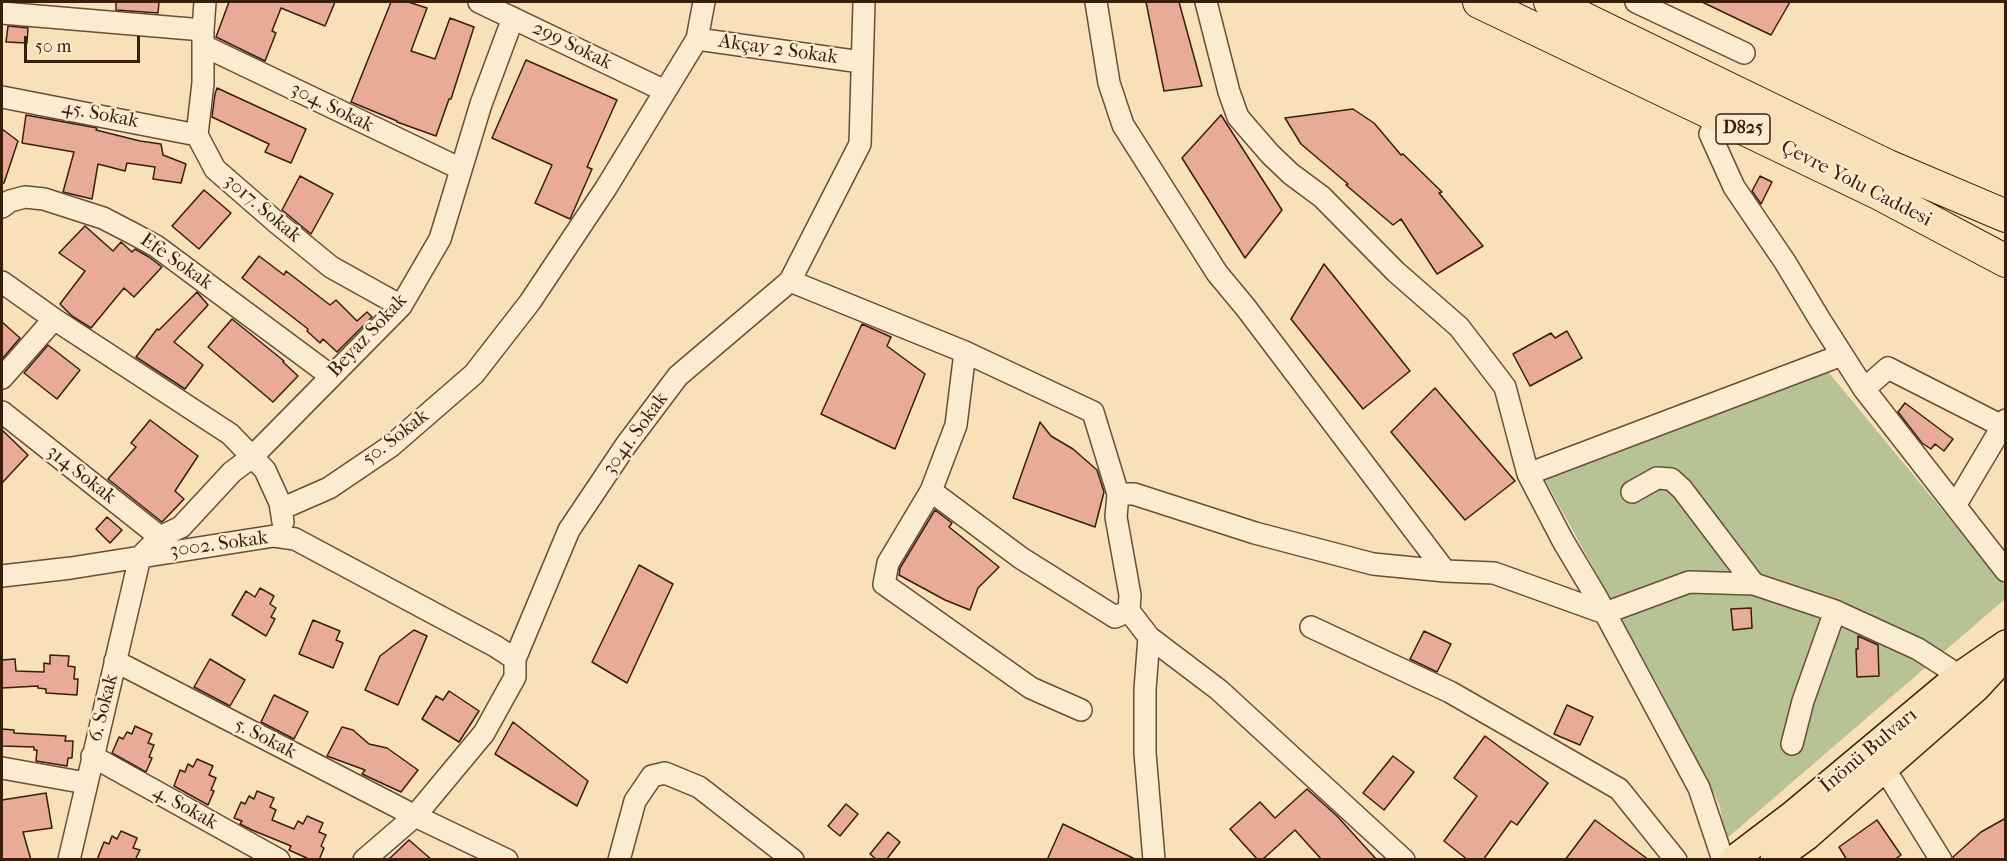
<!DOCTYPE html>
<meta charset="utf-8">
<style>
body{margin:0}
#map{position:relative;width:2007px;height:861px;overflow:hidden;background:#f8e0b8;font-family:"IM FELL French Canon",serif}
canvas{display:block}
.frame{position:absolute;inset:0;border:3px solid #391e0b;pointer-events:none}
.scale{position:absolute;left:24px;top:36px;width:116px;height:27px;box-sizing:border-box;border:3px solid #391e0b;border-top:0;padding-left:8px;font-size:18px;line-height:21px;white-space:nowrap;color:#391e0b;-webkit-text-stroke:4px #faebd1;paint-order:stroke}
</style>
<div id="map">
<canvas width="2007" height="861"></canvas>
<div class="frame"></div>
<div class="scale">50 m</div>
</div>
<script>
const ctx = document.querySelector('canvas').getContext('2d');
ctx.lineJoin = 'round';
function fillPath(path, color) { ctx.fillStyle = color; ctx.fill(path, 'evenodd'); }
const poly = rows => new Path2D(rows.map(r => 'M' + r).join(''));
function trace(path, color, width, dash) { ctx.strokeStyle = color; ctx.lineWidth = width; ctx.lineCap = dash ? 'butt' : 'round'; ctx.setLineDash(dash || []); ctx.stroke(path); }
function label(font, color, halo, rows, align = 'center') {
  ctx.font = font + ' "IM FELL French Canon",serif'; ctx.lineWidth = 4.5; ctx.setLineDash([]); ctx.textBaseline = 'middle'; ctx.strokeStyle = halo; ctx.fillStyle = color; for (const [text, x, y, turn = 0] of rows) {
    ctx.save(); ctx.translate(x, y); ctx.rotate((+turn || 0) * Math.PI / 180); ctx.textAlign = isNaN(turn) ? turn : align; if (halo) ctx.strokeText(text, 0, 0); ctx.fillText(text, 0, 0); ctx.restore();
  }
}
fillPath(poly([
 [1825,368,2005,586,2005,599,1725,840,1720,806,1662,693,1544,478]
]), '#b7c394');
const building = poly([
 [116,2,159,2,158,13,116,10,116,2],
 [229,2,335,2,325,26,281,8,272,31,276,33,265,61,216,37,229,2],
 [391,2,408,2,427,8,411,51,435,59,450,18,474,27,451,99,449,99,436,136,397,122,397,121,351,102,391,2],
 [1146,2,1179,2,1202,86,1164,91,1146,2],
 [1702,2,1790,2,1771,35,1702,2],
 [8,26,28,28,27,43,6,42,8,26],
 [526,60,617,100,587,167,592,169,570,219,535,203,552,165,492,138,526,60],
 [217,88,306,129,291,163,265,152,269,144,212,117,215,94,217,88],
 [1353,109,1374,123,1401,155,1403,154,1442,192,1439,193,1483,246,1437,274,1401,219,1393,225,1346,185,1348,184,1301,144,1285,118,1353,109],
 [26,115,97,128,96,130,140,141,161,144,163,155,186,164,181,183,153,179,155,167,127,163,125,171,98,164,92,199,63,192,74,152,22,143,26,115],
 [1221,115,1282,210,1245,258,1182,158,1221,115],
 [2,129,18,141,4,183,2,183,2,129],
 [300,176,333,194,311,234,282,210,300,176],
 [1760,176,1772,182,1761,204,1752,191,1760,176],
 [204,190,231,213,199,249,172,226,204,190],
 [85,226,113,251,121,242,132,252,135,249,149,257,162,267,134,297,124,288,91,328,72,316,60,304,85,271,59,253,85,226],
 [259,256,284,275,286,271,330,305,336,300,357,321,367,312,372,317,337,352,323,339,320,343,307,331,308,329,242,278,259,256],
 [1324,264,1410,371,1363,409,1291,319,1324,264],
 [197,292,208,305,174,342,203,365,185,389,136,357,157,329,159,330,197,292],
 [232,319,284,361,283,362,298,376,273,402,208,347,232,319],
 [2,322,20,338,2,359,2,322],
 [862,324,891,337,887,346,925,374,895,449,821,414,862,324],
 [1567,331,1582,358,1530,386,1513,354,1551,333,1555,338,1567,331],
 [48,345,80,370,57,399,24,373,48,345],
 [1435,388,1515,481,1465,520,1391,432,1435,388],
 [1905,403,1953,439,1944,451,1935,444,1931,449,1922,443,1898,412,1905,403],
 [150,420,198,456,175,491,184,499,162,522,108,479,136,447,131,443,150,420],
 [1040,422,1051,436,1073,449,1097,470,1104,492,1095,527,1013,498,1040,422],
 [2,430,28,455,2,483,2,430],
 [935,510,952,523,949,527,999,567,978,588,970,610,945,600,899,575,900,568,935,510],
 [107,517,122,530,110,543,96,529,107,517],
 [639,565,673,584,627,683,592,662,639,565],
 [260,588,274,596,270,604,276,608,271,617,275,619,266,636,232,615,246,591,255,597,260,588],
 [1751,608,1752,628,1733,630,1731,609,1751,608],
 [313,620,340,631,336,640,343,643,333,668,299,654,313,620],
 [414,630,427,636,398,705,365,690,380,656,414,630],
 [1424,631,1451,644,1437,672,1410,659,1424,631],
 [1858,636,1878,645,1879,676,1857,677,1856,649,1858,649,1858,636],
 [50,655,69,656,68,666,75,667,74,679,78,679,77,695,46,693,46,689,38,688,38,686,2,688,2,660,15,659,16,671,44,672,44,663,50,664,50,655],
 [210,659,245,680,230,706,194,687,210,659],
 [449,691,479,711,459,742,422,719,436,696,443,700,449,691],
 [274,695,308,712,294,739,261,722,274,695],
 [1567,705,1593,717,1580,745,1554,734,1567,705],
 [513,722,588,781,577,806,495,754,513,722],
 [135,726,152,734,148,743,154,745,149,757,152,758,146,772,112,753,119,737,123,739,127,732,132,734,135,726],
 [342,727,353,730,369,744,387,748,418,770,401,792,362,774,365,770,327,756,342,727],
 [2,729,14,730,14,733,66,736,65,741,73,741,72,758,68,758,67,766,36,761,37,750,34,750,34,747,2,746,2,729],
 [1485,736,1548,783,1517,825,1511,821,1483,860,1468,860,1444,841,1477,796,1454,778,1485,736],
 [1393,756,1414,772,1384,810,1363,793,1393,756],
 [197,759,213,766,209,775,216,778,211,790,214,791,208,805,174,786,180,770,185,772,188,764,193,767,197,759],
 [1307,789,1337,816,1377,860,1322,860,1295,830,1262,860,1258,860,1230,829,1260,802,1275,818,1307,789],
 [257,791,274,798,270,807,276,810,272,820,294,829,298,821,303,824,307,816,323,823,319,832,326,835,321,846,324,848,319,860,311,860,289,850,291,846,252,830,240,824,242,821,234,818,241,802,245,804,249,796,254,799,257,791],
 [46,793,52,828,23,832,31,860,2,860,2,800,46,793],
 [846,804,858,814,840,836,828,826,846,804],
 [2006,818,2006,860,1954,860,1953,857,1981,832,2006,818],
 [1595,820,1649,860,1565,860,1595,820],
 [1877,820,1901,855,1894,860,1847,860,1839,847,1877,820],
 [1063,824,1137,860,1047,860,1063,824],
 [121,831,137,838,133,848,140,850,135,860,97,860,104,842,109,844,112,836,117,839,121,831],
 [888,832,900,842,886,860,877,860,870,854,888,832],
 [409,840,432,860,388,860,409,840]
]);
fillPath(building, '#e8ab98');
trace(building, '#391e0b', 1.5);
const minor = poly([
 [205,2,203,30,203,83,197,135,215,169,276,222,331,267,401,306],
 [479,2,665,91],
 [704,2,697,39,861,62],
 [1096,2,1109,83,1123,125,1217,273,1246,308,1445,571],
 [1206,2,1229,92,1238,117,1270,154,1291,174,1322,197,1396,272,1459,327,1505,387,1528,474,1563,541,1597,598,1699,788,1723,860],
 [1636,2,1744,53],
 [2,13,203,30],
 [204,46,461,169],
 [2,97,197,135],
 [1717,116,1710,134,1734,187,1785,262,1820,320,1864,389,2006,571],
 [2,207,10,201,25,197,44,199,103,218,132,233,156,246,331,376],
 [790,281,965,352,1093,412,1118,494,1116,517,1130,595,1129,611],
 [2,282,54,319,230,434,265,470,280,503,283,522],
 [965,352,956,425,931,491,888,563,884,584,1031,688,1081,710],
 [2,378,54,319],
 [1864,389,1888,368,2002,426],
 [2,412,160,537],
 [1528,474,1842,355],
 [931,491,1021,558,1115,617,1129,611,1149,637,1219,690,1404,860],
 [1632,492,1657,478,1671,479,1682,489,1754,584],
 [1118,494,1134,494,1255,533,1373,564,1445,571,1494,573,1605,613,1689,582,1754,584,1835,611,1918,649,1949,669,1955,679],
 [1955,506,2006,420],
 [281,509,329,488,391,446,474,374,530,302,606,188,697,39],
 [2,576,71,568,274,536,295,539,495,646,515,659],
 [1311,627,1450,692,1619,789,1676,860],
 [1149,637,1145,690,1145,753,1154,860],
 [115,661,415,816,507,860],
 [1792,744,1803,701,1835,611],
 [92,756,279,860],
 [2,768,86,783],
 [1884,768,1941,860],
 [69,860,140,557,160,537,181,527,232,472,252,457,401,306,440,239,481,104,513,18],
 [364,860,415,816,484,733,515,677,515,659,569,530,626,445,678,376,790,281,860,144,864,2],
 [619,860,635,801,652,776,665,773,699,787,793,860]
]);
const major = poly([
 [1733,860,1791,816,1955,679,2006,644],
 [1774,860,1807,836,1976,688,2001,661]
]);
const highway = poly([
 [1479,2,1880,194,2006,261],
 [1550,2,1888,166,2006,216]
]);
trace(minor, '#694e36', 24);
trace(major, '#391e0b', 30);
trace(highway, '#391e0b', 34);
trace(minor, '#faebd1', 21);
trace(major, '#f8e0b8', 27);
trace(highway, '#f8e0b8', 32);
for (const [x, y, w] of [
 [1743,129,54]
]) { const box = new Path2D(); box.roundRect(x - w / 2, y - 15, w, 30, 4.5); ctx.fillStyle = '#faebd1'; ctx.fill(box); trace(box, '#391e0b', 1.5); }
label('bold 18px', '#391e0b', null, [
 ["D825",1743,129]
]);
label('20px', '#391e0b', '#faebd1', [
 ["299 Sokak",572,46,26],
 ["Akçay 2 Sokak",778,50,8],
 ["304. Sokak",332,108,26],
 ["45. Sokak",100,115,11],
 ["Çevre Yolu Caddesi",1856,184,27],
 ["3017. Sokak",262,209,40],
 ["Efe Sokak",176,262,35],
 ["Beyaz Sokak",368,336,-47],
 ["3041. Sokak",636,434,-54],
 ["50. Sokak",396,438,-38],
 ["314 Sokak",81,475,38],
 ["3002. Sokak",219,545,-8],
 ["6. Sokak",104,708,-76],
 ["5. Sokak",265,739,27],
 ["İnönü Bulvarı",1869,751,-40],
 ["4. Sokak",185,808,29]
]);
</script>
